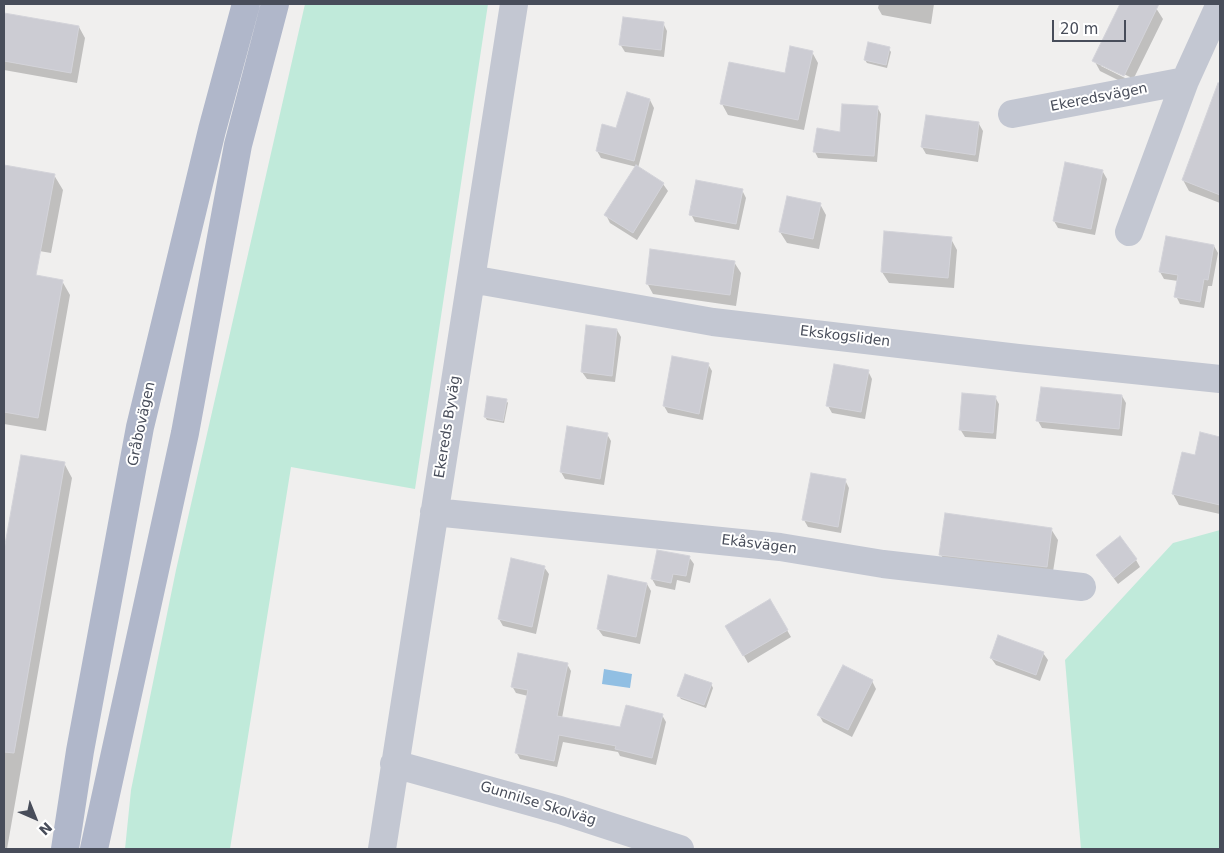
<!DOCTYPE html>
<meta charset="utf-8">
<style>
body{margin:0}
#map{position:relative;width:1224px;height:853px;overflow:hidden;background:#f0efee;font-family:"DejaVu Sans",sans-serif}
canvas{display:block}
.frame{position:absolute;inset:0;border:5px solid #484d5a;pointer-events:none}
.north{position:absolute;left:10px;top:793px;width:50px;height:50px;-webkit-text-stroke:4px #fff;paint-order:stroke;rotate:136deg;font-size:14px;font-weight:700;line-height:20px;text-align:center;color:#484d5a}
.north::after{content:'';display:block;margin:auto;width:18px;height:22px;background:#484d5a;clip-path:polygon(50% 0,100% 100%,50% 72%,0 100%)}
.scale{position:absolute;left:1052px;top:20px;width:74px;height:22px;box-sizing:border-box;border:2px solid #484d5a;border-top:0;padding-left:6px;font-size:15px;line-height:18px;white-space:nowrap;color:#484d5a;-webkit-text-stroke:4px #fff;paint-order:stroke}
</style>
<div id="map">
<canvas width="1224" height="853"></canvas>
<div class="frame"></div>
<div class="north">N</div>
<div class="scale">20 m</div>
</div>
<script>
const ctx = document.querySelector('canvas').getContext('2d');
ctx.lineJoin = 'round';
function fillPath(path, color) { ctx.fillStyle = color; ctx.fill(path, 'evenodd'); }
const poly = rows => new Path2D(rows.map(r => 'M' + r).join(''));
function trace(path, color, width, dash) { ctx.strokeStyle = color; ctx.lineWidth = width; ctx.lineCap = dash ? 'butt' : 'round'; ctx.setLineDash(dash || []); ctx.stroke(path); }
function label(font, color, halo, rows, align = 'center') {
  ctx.font = font + ' "DejaVu Sans",sans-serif'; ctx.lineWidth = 4; ctx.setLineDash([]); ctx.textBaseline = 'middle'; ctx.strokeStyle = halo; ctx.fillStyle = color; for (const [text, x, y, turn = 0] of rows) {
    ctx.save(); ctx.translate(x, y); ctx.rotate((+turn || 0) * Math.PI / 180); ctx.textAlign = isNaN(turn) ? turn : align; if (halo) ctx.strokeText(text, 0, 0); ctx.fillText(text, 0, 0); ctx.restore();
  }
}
fillPath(poly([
 [305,4,488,4,415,489,291,467,230,849,125,849,131,790,176,570],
 [1220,530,1220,849,1081,849,1065,660,1173,543]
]), '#c0eada');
fillPath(poly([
 [604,669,632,674,630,688,602,684]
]), '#91bfe3');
fillPath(poly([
 [879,4,934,4,931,24,882,15,878,8],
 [1121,4,1148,4,1156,8,1163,19,1130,86,1100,71,1094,60],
 [1101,63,1130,77,1129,80,1101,66],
 [4,14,79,27,85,38,77,83,4,70],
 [663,23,667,31,664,57,625,52,620,44],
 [889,49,891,52,887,68,867,63,865,60],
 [812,52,818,63,804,130,728,115,722,104,786,75],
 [650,100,654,108,638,168,663,184,668,191,637,240,610,223,606,215,637,167,601,158,597,151],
 [877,107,881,114,877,162,818,158,815,152],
 [1208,114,1220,118,1220,203,1189,191,1183,180],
 [979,124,983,131,978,162,926,154,922,147],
 [4,166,54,175,63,190,51,253,4,245],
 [1103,172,1107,179,1095,235,1058,228,1054,221],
 [742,190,746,198,739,230,695,222,691,214],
 [820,204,826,215,819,249,787,243,780,232],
 [951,239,957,250,954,288,889,283,882,272],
 [1214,246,1218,253,1212,286,1208,286,1204,308,1180,304,1176,296,1178,281,1164,279,1160,272],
 [734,262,741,273,736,306,653,294,647,283],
 [4,271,62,281,70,295,46,431,4,424],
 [617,330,621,337,615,382,587,379,582,372],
 [708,364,712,371,703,420,668,413,664,406],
 [868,371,872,379,865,419,832,413,828,406],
 [1122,396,1126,403,1122,436,1042,428,1038,421],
 [995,397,999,404,996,439,965,437,960,429],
 [506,400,508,403,504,423,487,420,485,417],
 [1201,433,1220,438,1220,514,1179,505,1173,494,1196,456],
 [607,434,611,441,604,485,565,479,561,472],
 [22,456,64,463,72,478,7,849,4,849,4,558],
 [845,480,849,488,841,533,808,527,804,520],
 [1051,529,1058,540,1052,578,947,565,941,555],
 [1097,556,1136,560,1140,567,1118,584],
 [689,557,694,564,690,583,677,580,675,590,656,586,652,579],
 [512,560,544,567,549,574,536,634,503,626,499,619],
 [647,584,651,591,640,644,603,636,598,629],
 [770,601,791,637,748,663,727,626],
 [1043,653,1048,660,1040,681,996,665,991,658],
 [567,664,571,671,562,718,621,729,662,715,666,722,656,765,620,756,618,752,563,742,557,767,520,759,516,752,528,696,516,693,512,686],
 [872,681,876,689,852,737,823,722,819,715],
 [711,684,713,688,706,708,681,699,679,696]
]), '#0003');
const building = poly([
 [1120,4,1159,4,1124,76,1092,61,1120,4],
 [4,13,79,26,71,73,4,61,4,13],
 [623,17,664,22,661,50,619,45,623,17],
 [868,42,890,47,886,65,864,60,868,42],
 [790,46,813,51,798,120,720,104,729,62,785,73,790,46],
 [1218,83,1220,83,1220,195,1182,180,1218,83],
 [627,92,650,99,634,161,596,151,602,124,616,128,627,92],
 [842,104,878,106,874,156,813,152,817,128,840,132,842,104],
 [926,115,979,122,975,155,921,147,926,115],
 [1065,162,1103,170,1091,229,1053,221,1065,162],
 [4,165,55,174,36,275,63,280,38,418,4,412,4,165],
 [636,165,664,183,633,233,604,215,636,165],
 [696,180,743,189,736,224,689,215,696,180],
 [787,196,821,203,813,239,779,232,787,196],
 [884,231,952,237,948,278,881,272,884,231],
 [1166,236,1214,245,1208,280,1204,279,1200,302,1174,297,1178,275,1159,272,1166,236],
 [650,249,735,261,730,295,646,284,650,249],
 [586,325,617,329,612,376,581,372,586,325],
 [672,356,709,363,699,414,663,406,672,356],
 [834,364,869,370,861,412,826,406,834,364],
 [1041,387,1122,395,1119,429,1036,421,1041,387],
 [962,393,996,396,993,433,959,430,962,393],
 [487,396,507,399,503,421,484,417,487,396],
 [567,426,608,433,600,479,560,472,567,426],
 [1200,432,1220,437,1220,505,1172,494,1182,452,1195,455,1200,432],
 [21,455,65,462,14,753,4,752,4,550,21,455],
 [811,473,846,479,838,527,802,520,811,473],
 [945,513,1052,528,1047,567,939,555,945,513],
 [1120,536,1137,559,1114,578,1096,555,1120,536],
 [657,550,690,556,686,576,673,574,671,583,651,579,657,550],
 [511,558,545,566,532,627,498,619,511,558],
 [608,575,647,583,636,637,597,629,608,575],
 [770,599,788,630,743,656,725,626,770,599],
 [998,635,1044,652,1036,675,990,658,998,635],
 [518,653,568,663,557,716,620,727,626,705,663,714,652,758,615,749,616,746,559,735,554,761,515,753,528,690,511,687,518,653],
 [843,665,873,680,848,730,817,715,843,665],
 [685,674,712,683,704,705,677,696,685,674]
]);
fillPath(building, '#ccccd3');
trace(building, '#d3d3d9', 1);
trace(poly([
 [1012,114,1185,81],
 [1129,232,1185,81,1220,4],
 [471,279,713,322,1018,358,1220,379],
 [434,512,780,547,883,564,1082,587],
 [394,764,560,810,680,849],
 [382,849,514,4]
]), '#c3c7d2', 28);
trace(poly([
 [65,849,80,751,140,427,212,130,246,4],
 [94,849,185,433,238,145,275,4]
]), '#b0b7ca', 28);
label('14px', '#484d5a', '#fff', [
 ["Ekeredsvägen",1099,98,-11],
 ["Ekskogsliden",845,337,7],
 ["Gråbovägen",142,424,-78],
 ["Ekereds Byväg",448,427,-81],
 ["Ekåsvägen",759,545,7],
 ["Gunnilse Skolväg",538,804,17]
]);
</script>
